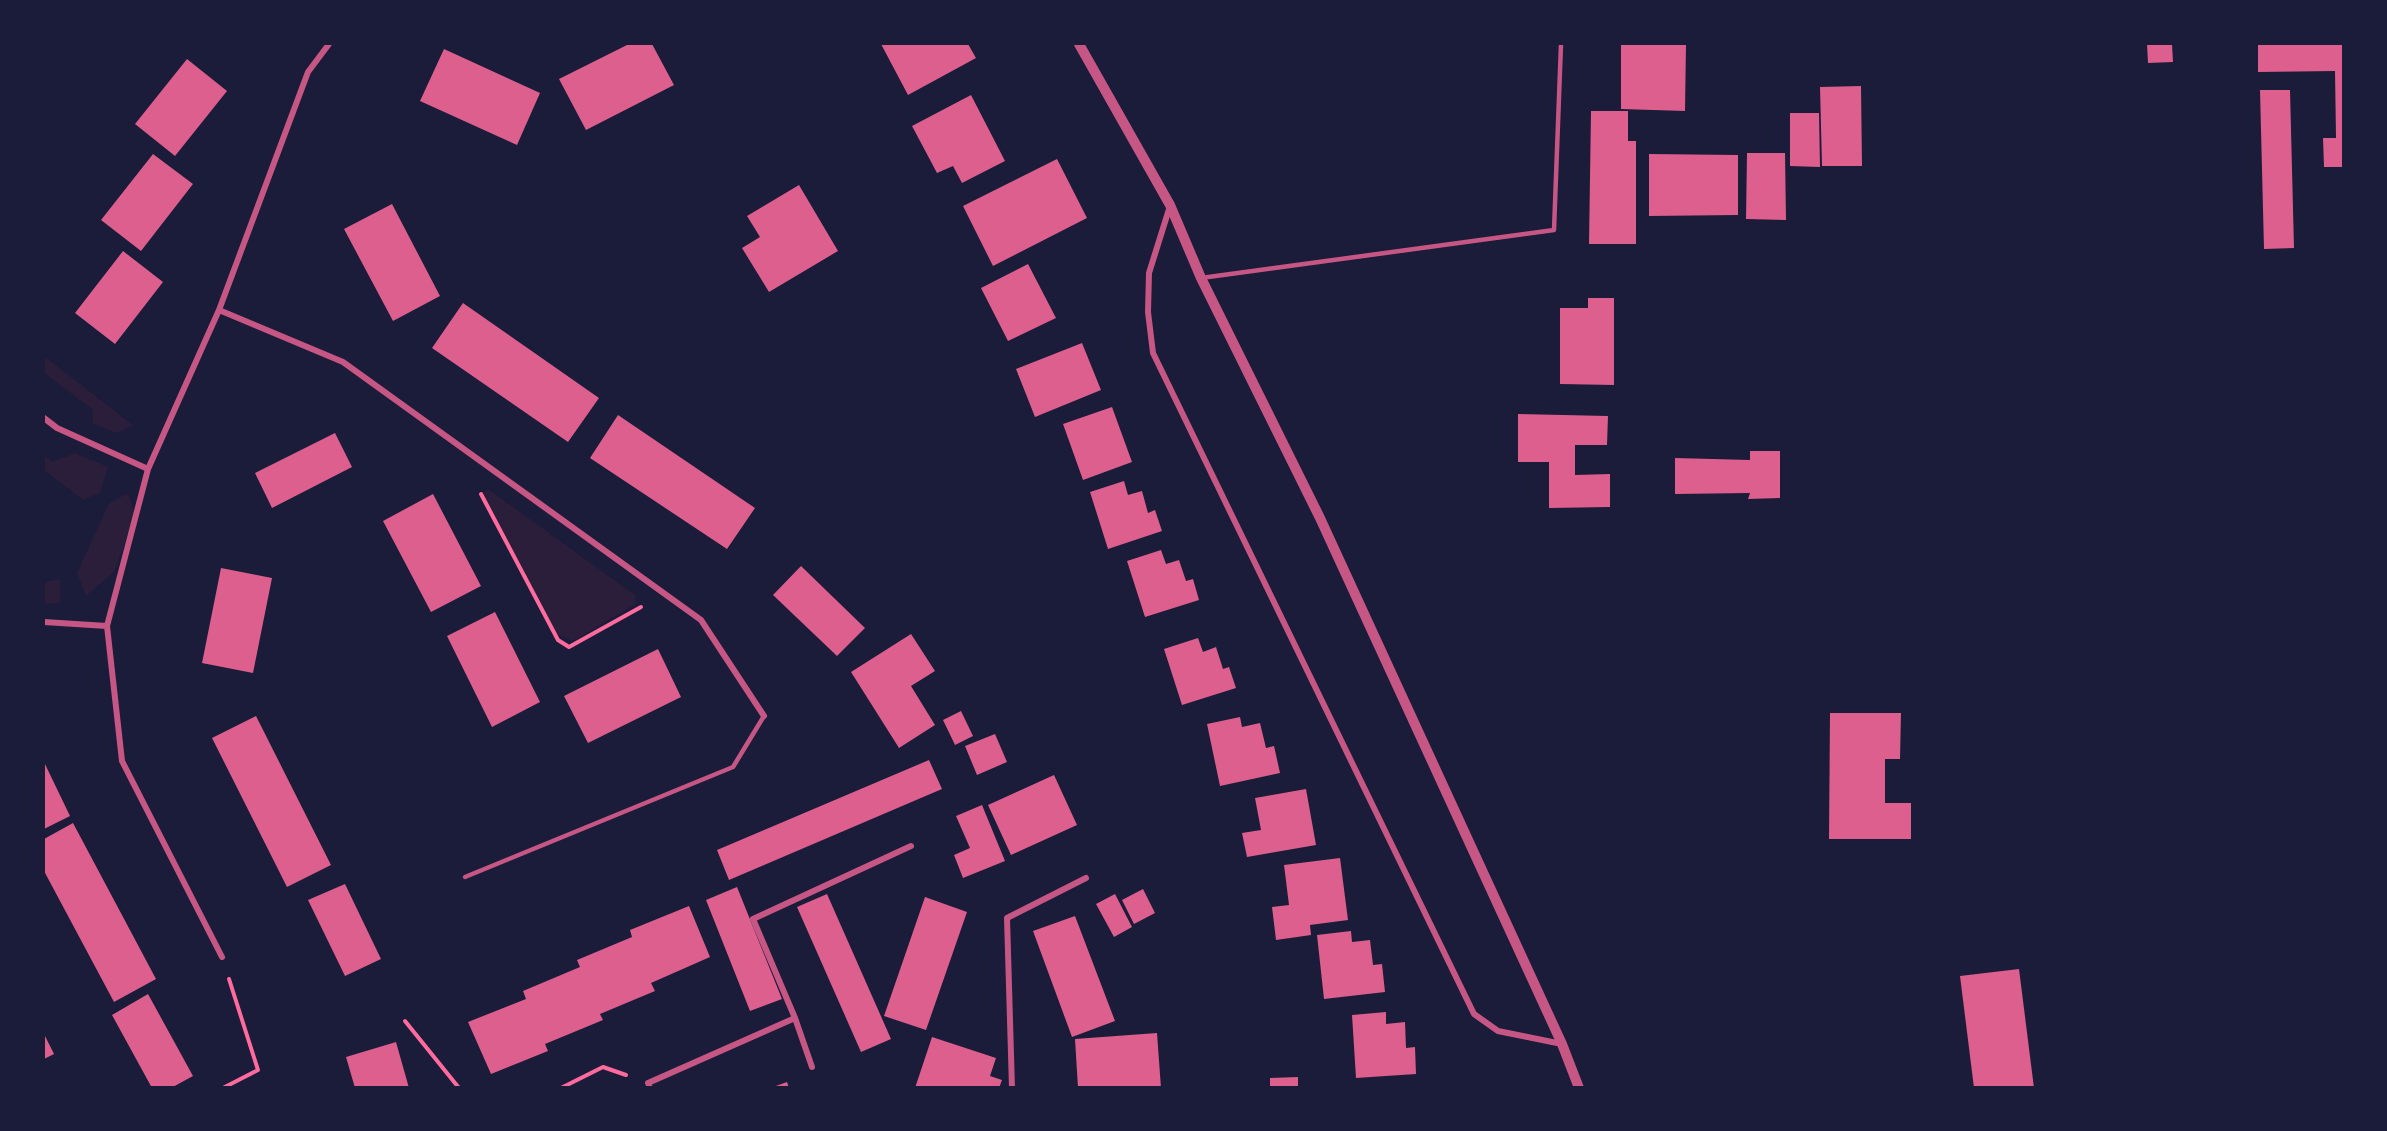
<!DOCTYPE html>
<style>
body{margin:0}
#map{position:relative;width:2387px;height:1131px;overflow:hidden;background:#1b1b3a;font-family:Montserrat,sans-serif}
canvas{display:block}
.frame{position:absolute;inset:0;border:45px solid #1b1b3a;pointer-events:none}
</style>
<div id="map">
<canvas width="2387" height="1131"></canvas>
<div class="frame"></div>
</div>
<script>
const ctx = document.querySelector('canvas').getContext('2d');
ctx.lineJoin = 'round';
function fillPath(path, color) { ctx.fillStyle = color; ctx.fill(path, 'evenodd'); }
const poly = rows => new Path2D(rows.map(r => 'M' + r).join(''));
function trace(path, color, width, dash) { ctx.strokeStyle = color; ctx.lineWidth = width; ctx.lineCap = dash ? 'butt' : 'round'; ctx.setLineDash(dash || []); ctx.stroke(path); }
fillPath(poly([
 [44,356,133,425,117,433,93,424,92,409,44,373],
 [75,453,108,467,100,493,83,500,44,470,44,455,52,462],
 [488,489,635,595,636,604,573,641,557,634,483,493],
 [128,493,135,515,114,572,86,596,77,573,109,503],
 [60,579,60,603,44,604,44,582]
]), '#2a1e3b');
fillPath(poly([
 [629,44,652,44,674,85,586,130,559,79],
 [881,44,968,44,976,58,908,95],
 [1621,44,1686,44,1685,111,1621,109],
 [2147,44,2172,44,2173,62,2148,63],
 [2258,44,2343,44,2343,167,2324,167,2323,138,2336,138,2335,71,2258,72],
 [444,49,540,93,517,145,420,101],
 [187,59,227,91,175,156,135,124],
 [1861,86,1862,166,1822,166,1820,87],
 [2260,90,2290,90,2294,248,2264,249],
 [971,95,1005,161,962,183,953,166,937,173,912,126],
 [1591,111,1628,111,1628,141,1636,141,1636,244,1589,244],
 [1790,113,1819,113,1820,167,1790,166],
 [1747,153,1785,153,1786,220,1746,219],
 [153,154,193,184,141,251,101,220],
 [1649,154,1738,155,1738,215,1649,216],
 [1057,159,1087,218,993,266,963,206],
 [799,185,838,251,769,292,742,248,760,237,747,216],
 [392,204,440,296,393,321,344,229],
 [123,251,163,282,115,344,75,313],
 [1028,264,1056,318,1008,341,981,288],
 [1588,298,1614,298,1614,385,1560,384,1560,308,1588,308],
 [463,303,599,398,568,442,432,348],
 [1082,343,1101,390,1035,417,1016,369],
 [1112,407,1132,462,1083,480,1063,424],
 [1518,414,1608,416,1607,445,1575,445,1575,475,1610,474,1610,507,1549,508,1549,462,1518,462],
 [618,415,755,508,727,549,590,458],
 [335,433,352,467,272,508,255,473],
 [1750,451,1780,451,1780,498,1748,499,1750,493,1675,494,1675,458,1750,460],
 [1124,481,1128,495,1142,491,1148,513,1155,510,1162,531,1108,549,1090,492],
 [433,494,481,586,431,612,383,521],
 [1161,550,1166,564,1179,560,1186,581,1193,579,1199,600,1145,617,1127,561],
 [801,566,865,628,837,656,773,595],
 [221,568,272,578,253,673,202,663],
 [495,612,540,702,492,727,447,636],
 [911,634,935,671,911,686,935,725,899,748,851,672],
 [1198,638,1203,652,1216,647,1223,669,1229,667,1236,688,1182,705,1164,649],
 [658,649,681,697,588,743,564,696],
 [961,711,973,736,955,745,943,720],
 [1830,713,1901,713,1900,759,1885,759,1885,803,1911,803,1911,839,1829,839],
 [256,716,331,865,287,887,212,738],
 [1240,717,1242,727,1260,723,1266,748,1274,746,1280,773,1220,786,1207,724],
 [995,734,1007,762,977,775,965,746],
 [929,760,942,789,729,880,717,850],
 [44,762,70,816,44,829],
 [1054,775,1077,825,1011,855,988,805],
 [1306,789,1316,845,1247,857,1242,833,1261,830,1255,798],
 [982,805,1005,861,963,878,954,855,970,848,956,816],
 [73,823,156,979,114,1002,44,871,44,839],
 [1340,858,1348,920,1310,925,1311,935,1276,940,1272,907,1289,905,1284,865],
 [345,884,381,959,345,976,308,900],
 [737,887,782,999,750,1011,706,900],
 [1143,889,1155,913,1134,924,1122,900],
 [827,894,891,1039,861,1052,797,907],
 [1115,894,1132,927,1114,937,1096,904],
 [925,897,967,912,926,1030,884,1016],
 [689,906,710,957,651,983,655,991,600,1014,603,1020,545,1044,548,1051,491,1074,468,1022,526,999,523,991,580,967,577,960,632,937,630,930],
 [1075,916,1115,1021,1072,1037,1033,931],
 [1351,931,1352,942,1370,940,1373,965,1382,964,1385,992,1324,999,1317,935],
 [2019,969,2034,1088,1974,1088,1960,976],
 [148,994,193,1076,171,1088,152,1088,112,1015],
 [1386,1012,1386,1024,1405,1022,1406,1048,1415,1047,1416,1074,1356,1078,1352,1015],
 [1157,1033,1161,1088,1078,1088,1075,1039],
 [44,1034,54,1054,44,1059],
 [932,1037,996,1058,990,1076,1002,1080,999,1088,915,1088],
 [396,1042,409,1088,355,1088,346,1057],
 [1298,1077,1298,1088,1270,1088,1270,1078],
 [787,1082,789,1088,773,1088,773,1087]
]), '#dd5f8e');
trace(poly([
 [481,494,558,640,569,647,641,607],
 [405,1021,459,1088],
 [223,1088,258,1070,229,979],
 [561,1088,603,1067,626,1075]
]), '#ff6b9d', 4);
trace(poly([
 [1201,278,1554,230,1561,44],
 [465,877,733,767,764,716]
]), '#c65784', 4.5);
trace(poly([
 [1170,206,1149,273,1148,312,1153,353,1474,1014,1498,1031,1562,1044],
 [219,310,343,362,701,620,764,716],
 [44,418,57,428,148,469],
 [44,622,107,626],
 [222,957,122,761,107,626,148,469,219,310,308,72,329,44],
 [795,1018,812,1067],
 [650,1088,648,1083,795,1018,753,919,911,846],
 [1012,1088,1007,918,1086,878]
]), '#c65784', 6);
trace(poly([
 [1079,44,1170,205,1201,278,1320,518,1562,1044,1579,1088]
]), '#c65784', 10);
</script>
